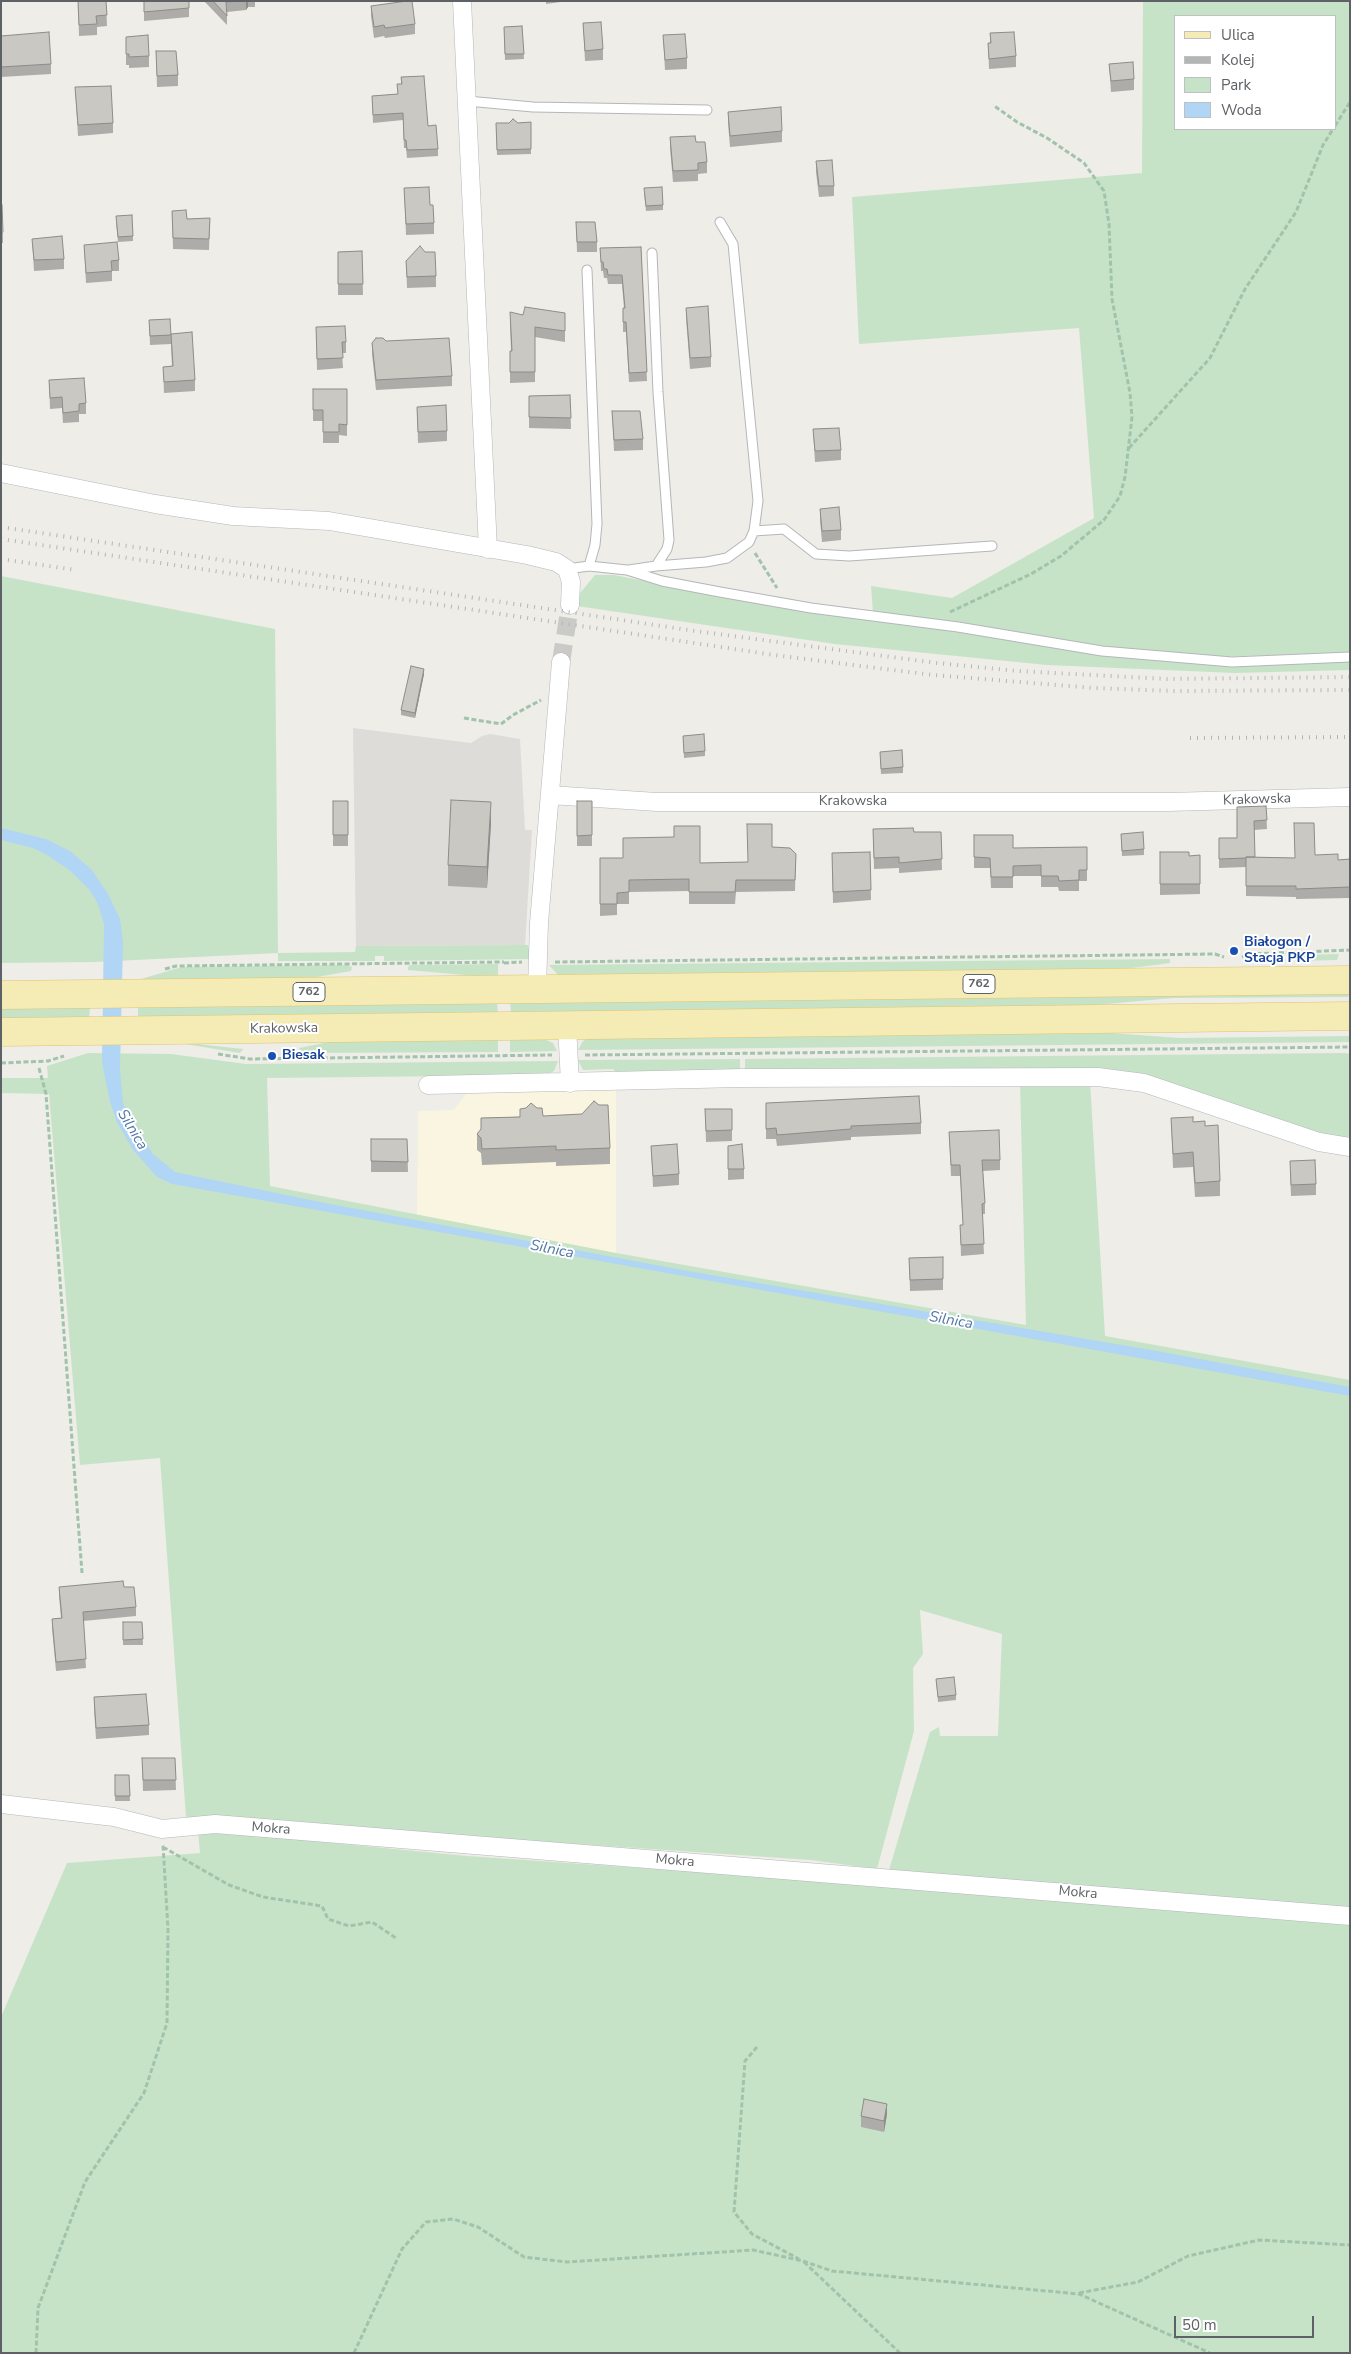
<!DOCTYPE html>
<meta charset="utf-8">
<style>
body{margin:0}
#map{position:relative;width:1351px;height:2354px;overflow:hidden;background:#eeede7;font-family:"Nunito Sans",sans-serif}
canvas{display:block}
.frame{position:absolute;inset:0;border:2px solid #5e6165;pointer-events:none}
.legend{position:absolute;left:1174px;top:15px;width:162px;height:115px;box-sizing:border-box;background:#fff;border:1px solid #bfc0c1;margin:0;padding:6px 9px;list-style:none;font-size:15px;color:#5e6165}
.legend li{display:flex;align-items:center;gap:10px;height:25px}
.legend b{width:25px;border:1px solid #bfc0c1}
.scale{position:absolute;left:1174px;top:2316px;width:140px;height:22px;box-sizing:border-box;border:2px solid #5e6165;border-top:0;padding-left:6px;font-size:15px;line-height:18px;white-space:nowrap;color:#5e6165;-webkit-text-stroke:4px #fff;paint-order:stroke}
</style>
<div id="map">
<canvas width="1351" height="2354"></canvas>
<div class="frame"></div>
<ul class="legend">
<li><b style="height:6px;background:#f5ecb5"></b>Ulica</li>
<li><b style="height:6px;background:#b4b5b5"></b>Kolej</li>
<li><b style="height:14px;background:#c7e3c7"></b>Park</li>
<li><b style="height:14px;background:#b1d5f4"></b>Woda</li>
</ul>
<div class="scale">50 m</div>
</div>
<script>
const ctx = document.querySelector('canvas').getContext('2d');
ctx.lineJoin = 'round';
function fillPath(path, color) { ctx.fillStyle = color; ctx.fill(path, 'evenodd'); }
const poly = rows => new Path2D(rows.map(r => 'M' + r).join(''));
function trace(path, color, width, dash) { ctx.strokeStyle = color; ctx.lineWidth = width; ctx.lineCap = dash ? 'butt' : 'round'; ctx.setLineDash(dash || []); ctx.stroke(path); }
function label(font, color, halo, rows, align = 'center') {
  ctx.font = font + ' "Nunito Sans",sans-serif'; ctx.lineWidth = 4; ctx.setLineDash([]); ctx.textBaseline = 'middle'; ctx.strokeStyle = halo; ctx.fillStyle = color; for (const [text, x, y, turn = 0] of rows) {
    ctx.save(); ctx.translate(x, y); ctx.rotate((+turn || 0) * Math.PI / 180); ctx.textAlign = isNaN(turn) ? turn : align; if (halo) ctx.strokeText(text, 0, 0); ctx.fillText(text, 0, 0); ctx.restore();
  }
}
fillPath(poly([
 [616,1089,616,1253,417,1215,418,1111,454,1110,468,1091]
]), '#faf5e0');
fillPath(poly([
 [353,728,471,743,482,736,490,734,520,739,525,830,532,830,525,945,356,946]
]), '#dddcd9');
fillPath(poly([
 [1143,1,1350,1,1350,653,1206,657,1101,647,873,613,871,586,952,598,1094,518,1079,328,859,344,852,197,1142,173],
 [1175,16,1335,16,1335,129,1175,129],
 [595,575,614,575,762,604,1206,665,1350,661,1350,670,1235,673,1047,665,835,644,570,605],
 [1,576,275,629,278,953,355,952,356,946,525,945,528,945,529,950,529,959,384,961,384,956,375,956,375,961,278,961,278,953,94,962,1,963],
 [1339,954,1337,960,1295,961,1292,958,1292,955],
 [1251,955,1281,955,1281,958,1279,960,1252,961],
 [1170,959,1170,963,1116,970,567,978,558,975,549,965],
 [498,964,498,978,408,970,408,967,410,965],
 [347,965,352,967,351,971,306,979,141,982,141,979,182,967],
 [1350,992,1348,997,1173,998,1074,1007,511,1014,510,1001],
 [497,1002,498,1014,138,1019,138,1006],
 [90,1007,89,1019,1,1021,1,1008],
 [1110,1033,1180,1038,1350,1036,1350,1042,578,1050,583,1041,590,1037],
 [542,1038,553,1043,557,1051,510,1052,510,1039],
 [498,1039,498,1052,302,1053,299,1048,329,1042],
 [184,1042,206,1045,243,1049,240,1053,179,1043],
 [88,1053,171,1054,246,1064,558,1061,554,1071,546,1075,267,1078,270,1186,616,1253,1026,1325,1020,1081,1090,1080,1105,1336,1350,1380,1350,1909,889,1870,930,1732,939,1727,940,1736,998,1736,1002,1634,920,1610,923,1654,913,1668,914,1731,877,1869,811,1860,186,1817,160,1458,80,1465,49,1094,1,1093,1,1078,48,1078,47,1066],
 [1345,1053,1350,1054,1350,1139,1336,1141,1155,1079,1126,1071,1089,1069,745,1074,745,1059],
 [740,1059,740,1074,618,1075,613,1069,583,1070,578,1060],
 [198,1830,467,1856,816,1880,1350,1925,1350,2353,1,2353,1,2017,67,1863,200,1853]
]), '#c7e3c7');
fillPath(poly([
 [1,828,46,839,70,851,92,870,108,894,120,919,123,942,120,1069,123,1104,153,1154,175,1172,325,1203,688,1271,1157,1351,1350,1387,1350,1396,172,1184,157,1177,133,1150,117,1122,110,1102,102,1062,104,924,98,904,89,889,68,869,47,855,33,848,1,840]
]), '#b1d5f4');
trace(poly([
 [561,662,570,605]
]), '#cacac6', 18, [18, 9]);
const service = poly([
 [467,101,533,107,707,110],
 [652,253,658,392,669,540,667,549,656,566],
 [587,270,597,524,595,545,589,566],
 [754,531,784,529,816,554,849,556,992,546],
 [567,569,589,566,627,570,662,581,720,592,811,608,958,627,1102,651,1232,662,1350,657],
 [629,570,656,566,706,562,727,558,749,542,754,531,758,501,733,244,720,222]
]);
const minor = poly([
 [462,1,488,549],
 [1,473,155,504,233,516,329,521,527,555,556,562,567,569,571,582,570,605],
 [550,795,657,802,1168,802,1350,797],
 [537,989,539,923,561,662],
 [567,1025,570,1083],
 [428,1085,742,1078,1098,1077,1144,1083,1319,1142,1350,1147],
 [1,1804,114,1817,162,1829,215,1824,1350,1916]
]);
const primary = poly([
 [1,995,1350,980],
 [1,1032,1350,1016]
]);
trace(service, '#b4b6ba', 11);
trace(minor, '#b4b6ba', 19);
trace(primary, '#e0c36e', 29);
trace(poly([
 [1335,126,1350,102],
 [1129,448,1210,358,1245,289,1296,212,1323,145,1333,129],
 [755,553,777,588],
 [950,612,1031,574,1061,556,1104,520,1120,496,1125,477,1132,417,1130,393,1112,299,1109,224,1104,191,1084,163,1047,138,1017,122,993,105],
 [464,718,501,724,513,715,541,700],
 [1242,957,1251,954,1350,950],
 [555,962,1215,954,1224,957],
 [504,963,522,962],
 [165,969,176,966,504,962],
 [218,1054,250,1059,552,1055],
 [585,1055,1350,1047],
 [1,1063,48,1061,64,1056],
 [39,1068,46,1094,82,1573],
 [163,1847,229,1885,263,1897,322,1906,328,1919,349,1926,372,1922,396,1938],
 [757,2047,745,2061,734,2212,752,2234,799,2259],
 [804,2262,900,2353],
 [1079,2293,1138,2282,1188,2256,1259,2240,1350,2245],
 [36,2353,38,2308,85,2182,144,2093,167,2023,168,1929,163,1845],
 [354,2353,402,2249,426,2222,453,2219,478,2227,524,2257,567,2262,753,2250,803,2261,832,2271,1079,2294,1210,2353]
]), '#a1c3ac', 3, [5, 2.5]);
trace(service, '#fff', 9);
trace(minor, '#fff', 18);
trace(primary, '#f5ecb5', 28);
trace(poly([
 [1,527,695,631,937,663,1018,671,1167,679,1350,677],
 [1,539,774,655,933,675,1094,688,1176,691,1350,690],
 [1,559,76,570],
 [1190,738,1350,737]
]), '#b4b5b5', 4, [1, 6]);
fillPath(poly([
 [78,1,106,1,107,26,97,27,97,35,79,36],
 [144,1,189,1,189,17,144,21],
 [204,1,255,1,255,7,248,7,246,10,227,12,227,25],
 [546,1,568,1,546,4],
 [371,6,415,24,415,34,385,38,384,36,374,38,371,16],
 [583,23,603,49,603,60,585,61],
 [522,26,524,59,505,60,504,27],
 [990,33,1016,56,1016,67,989,69,988,43,990,43],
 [663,35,687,58,687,69,665,70],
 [1,36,51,64,51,74,1,77],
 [126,37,149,56,149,67,129,68,129,65,126,65],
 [156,51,178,75,178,86,157,87],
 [1109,64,1134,79,1134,90,1111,92],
 [401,77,428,126,438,149,438,156,407,158,406,148,404,148,403,120,373,123,372,96,398,94,397,84,401,84],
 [75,87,113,123,113,133,78,136],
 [728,112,782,131,782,142,730,147,728,123],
 [531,122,531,154,497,155,496,129,518,123],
 [670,137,696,142,707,162,707,173,698,174,698,181,673,182,670,148],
 [816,161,834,186,834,196,819,197,816,172],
 [404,188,434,223,434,234,406,235],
 [644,193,663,205,663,210,646,211],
 [1,206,3,232,3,243,1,243],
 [172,211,187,219,210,218,209,250,173,249],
 [116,222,133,236,133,241,118,242],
 [576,222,597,242,597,252,577,252],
 [32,239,64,259,64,269,34,271],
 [84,245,119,260,119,271,112,271,112,281,86,283],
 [641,247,647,381,629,382,626,332,623,332,623,308,624,308,622,284,608,284,607,278,604,278,603,271,601,271,600,248],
 [362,251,363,295,338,295,338,252],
 [406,261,436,276,436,287,407,288],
 [686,308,711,357,711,367,690,369,686,318],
 [149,320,171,335,195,380,195,391,164,393,163,367,172,366,171,344,150,345],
 [510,323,565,331,565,342,535,337,535,382,510,383,510,351,511,351],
 [316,327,346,342,346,353,342,353,343,368,317,370],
 [386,341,452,376,452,386,376,390,372,354,372,343],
 [49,380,86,403,86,414,79,414,79,422,63,423,62,408,50,409],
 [313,389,347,389,347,436,339,435,339,443,323,443,323,421,313,421],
 [570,395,571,429,529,428,529,396],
 [417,407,447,431,447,441,418,443],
 [612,411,643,439,643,450,614,451],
 [813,429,841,450,841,460,815,462],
 [820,509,841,530,841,540,822,542,820,520],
 [424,674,415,718,401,715,401,710],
 [683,736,705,751,705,756,684,758],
 [880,752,903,767,903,773,881,774],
 [333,801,348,801,348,846,333,846],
 [577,801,592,801,592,846,577,846],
 [1266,806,1267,829,1254,830,1255,857,1294,858,1315,855,1338,860,1350,859,1350,898,1296,899,1296,897,1246,896,1246,867,1219,868,1219,838,1237,838],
 [491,823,487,888,448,886,448,865],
 [873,829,914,832,941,832,942,870,899,873,899,868,874,869],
 [1121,834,1144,849,1144,855,1122,856],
 [974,835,1013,848,1087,847,1087,881,1079,881,1079,891,1059,891,1058,887,1041,887,1041,876,1013,876,1013,888,991,888,990,868,974,868],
 [772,847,796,854,795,891,736,892,735,904,689,904,689,891,629,892,629,904,617,904,617,915,600,916,600,858,700,863,748,862],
 [870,852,871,900,833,903,832,853],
 [1160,852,1189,856,1200,855,1200,894,1160,895],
 [766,1103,921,1123,921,1134,851,1137,851,1140,777,1146,776,1139,766,1139],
 [705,1109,732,1130,732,1141,706,1142],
 [543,1116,610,1148,610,1164,556,1166,556,1162,482,1165,481,1153,477,1150,477,1134,481,1130,481,1118],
 [1171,1118,1193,1122,1205,1126,1220,1181,1220,1196,1195,1197,1193,1167,1173,1168],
 [949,1132,1000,1160,1000,1170,983,1171,985,1203,985,1214,982,1214,984,1254,961,1256,960,1225,963,1225,960,1176,951,1176],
 [371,1139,407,1139,408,1172,371,1172],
 [651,1146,679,1174,679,1185,653,1187],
 [728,1146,744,1169,744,1179,728,1180],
 [1290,1172,1316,1184,1316,1195,1291,1196],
 [943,1257,943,1290,910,1291,909,1258],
 [59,1587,124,1587,136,1607,136,1616,83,1621,86,1668,56,1671,52,1628,52,1619,61,1618,59,1596],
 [123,1622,142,1622,143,1645,123,1645],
 [936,1679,956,1695,956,1700,938,1702],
 [94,1697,149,1725,149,1735,96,1739,94,1708],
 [142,1758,175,1758,176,1790,143,1791],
 [115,1775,129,1775,130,1801,115,1801],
 [887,2114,884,2132,861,2127,861,2116]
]), '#aeaca8');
fillPath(poly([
 [246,1,248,1,248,7,246,10],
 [424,669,424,674,415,718,415,713],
 [491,802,491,823,487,888,487,867],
 [887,2104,887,2114,884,2132,884,2121]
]), '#8d8c88');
const building = poly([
 [78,1,106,1,107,15,96,16,97,24,79,25,78,1],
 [144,1,189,1,189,8,144,12,144,1],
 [213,1,241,1,226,2,227,16,213,1],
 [407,1,412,1,415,24,385,28,384,25,374,27,371,6,407,1],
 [601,22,603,49,585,51,583,23,601,22],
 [522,26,524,54,505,54,504,27,522,26],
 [49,32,51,64,1,67,1,36,49,32],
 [1014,32,1016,56,989,59,988,43,991,43,990,33,1014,32],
 [685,34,687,58,665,60,663,35,685,34],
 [148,35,149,56,129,57,129,54,126,54,126,37,148,35],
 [156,51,176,51,178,75,157,76,156,51],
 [1133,62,1134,79,1111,81,1109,64,1133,62],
 [424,76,428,126,436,125,438,149,407,150,406,140,404,140,403,113,373,115,372,96,398,94,397,84,402,84,401,77,424,76],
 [111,86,113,123,78,125,75,87,111,86],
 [781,107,782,131,730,136,728,112,781,107],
 [513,119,518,123,531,122,531,149,497,150,496,123,509,123,513,119],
 [695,136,696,142,705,142,707,162,698,163,698,170,673,171,670,137,695,136],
 [832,160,834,186,819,186,816,161,832,160],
 [429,187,430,205,433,205,434,223,406,224,404,188,429,187],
 [662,187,663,205,646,206,644,188,662,187],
 [2,205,3,232,1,233,1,206,2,205],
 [186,210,187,219,210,218,209,239,173,238,172,211,186,210],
 [132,215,133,236,118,237,116,216,132,215],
 [576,222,595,222,597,242,577,242,576,222],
 [62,236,64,259,34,260,32,239,62,236],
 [117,242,119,260,111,261,112,271,86,273,84,245,117,242],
 [420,246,425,252,435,252,436,276,407,277,406,261,420,246],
 [641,247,647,372,629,373,626,322,623,322,623,308,625,308,622,275,608,275,607,269,604,269,603,262,601,262,600,248,641,247],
 [362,251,363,284,338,284,338,252,362,251],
 [708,306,711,357,690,358,686,308,708,306],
 [525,307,565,313,565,331,535,327,535,372,510,372,510,351,512,351,510,312,523,315,525,307],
 [170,319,171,335,150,336,149,320,170,319],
 [345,326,346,342,342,342,343,358,317,359,316,327,345,326],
 [192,332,195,380,164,382,163,367,173,366,171,334,192,332],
 [376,338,383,338,386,341,449,338,452,376,376,380,372,343,376,338],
 [84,378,86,403,79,404,79,411,63,413,62,397,50,398,49,380,84,378],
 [313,389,347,389,347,425,339,424,339,432,323,432,323,410,313,410,313,389],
 [570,395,571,418,529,417,529,396,570,395],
 [446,405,447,431,418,432,417,407,446,405],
 [612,411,640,411,643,439,614,440,612,411],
 [839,428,841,450,815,451,813,429,839,428],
 [839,507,841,530,822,531,820,509,839,507],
 [411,666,424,669,415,713,401,710,411,666],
 [704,734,705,751,684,753,683,736,704,734],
 [902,750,903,767,881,769,880,752,902,750],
 [451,800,491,802,487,867,448,865,451,800],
 [333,801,348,801,348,835,333,835,333,801],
 [577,801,592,801,592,835,577,836,577,801],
 [1266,806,1267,820,1254,821,1255,857,1246,857,1246,858,1219,859,1219,838,1237,838,1237,807,1266,806],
 [1294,823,1314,823,1315,855,1338,854,1338,860,1350,859,1350,887,1296,889,1296,886,1246,886,1246,857,1295,858,1294,823],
 [747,824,772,824,772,847,790,848,796,854,795,880,736,880,735,892,689,892,689,879,629,880,629,892,617,893,617,904,600,904,600,858,623,858,623,838,674,837,674,826,700,826,700,863,748,862,747,824],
 [913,828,914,832,941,832,942,859,899,863,899,857,874,858,873,829,913,828],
 [1143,832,1144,849,1122,851,1121,834,1143,832],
 [974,835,1013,835,1013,848,1087,847,1087,870,1079,870,1079,880,1059,881,1058,876,1041,876,1041,865,1013,866,1013,877,991,877,990,858,974,857,974,835],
 [870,852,871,890,833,892,832,853,870,852],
 [1160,852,1189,852,1189,856,1200,855,1200,884,1160,884,1160,852],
 [919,1096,921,1123,851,1126,851,1129,777,1135,776,1128,766,1129,766,1103,919,1096],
 [594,1101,599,1105,608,1105,610,1148,556,1150,556,1146,482,1149,481,1138,477,1134,481,1129,481,1118,520,1117,520,1109,526,1108,531,1103,537,1108,542,1108,543,1116,582,1114,594,1101],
 [705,1109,732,1109,732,1130,706,1131,705,1109],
 [1193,1117,1193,1122,1205,1121,1205,1126,1218,1125,1220,1181,1195,1183,1193,1152,1173,1154,1171,1118,1193,1117],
 [999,1130,1000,1160,982,1160,985,1203,982,1204,984,1244,961,1245,960,1225,963,1225,960,1165,951,1165,949,1132,999,1130],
 [371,1139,407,1139,408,1162,371,1161,371,1139],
 [677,1144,679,1174,653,1176,651,1146,677,1144],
 [742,1144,744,1169,728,1169,728,1146,742,1144],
 [1315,1160,1316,1184,1291,1185,1290,1161,1315,1160],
 [943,1257,943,1279,910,1280,909,1258,943,1257],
 [123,1581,124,1587,134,1587,136,1607,83,1612,86,1659,56,1662,52,1619,62,1618,59,1587,123,1581],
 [123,1622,142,1622,143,1639,123,1640,123,1622],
 [954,1677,956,1695,938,1697,936,1679,954,1677],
 [146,1694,149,1725,96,1728,94,1697,146,1694],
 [142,1758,175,1758,176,1780,143,1780,142,1758],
 [115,1775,129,1775,130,1796,115,1796,115,1775],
 [864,2099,887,2104,884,2121,861,2116,864,2099]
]);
fillPath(building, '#cac8c3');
trace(building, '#8d8c88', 1);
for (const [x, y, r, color] of [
 [1234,951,5,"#1a4fb4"],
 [272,1056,5,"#1a4fb4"]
]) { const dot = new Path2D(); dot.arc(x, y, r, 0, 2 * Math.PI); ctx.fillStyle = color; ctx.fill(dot); trace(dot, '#fff', 2); }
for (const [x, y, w] of [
 [979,984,32],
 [309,992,32]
]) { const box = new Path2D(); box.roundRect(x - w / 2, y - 9.5, w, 19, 4); ctx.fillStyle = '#fff'; ctx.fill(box); trace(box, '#5e6165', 1); }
label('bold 12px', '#5e6165', null, [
 ["762",979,984],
 ["762",309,992]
]);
label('14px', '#5e6165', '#fff', [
 ["Krakowska",1257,800,-2],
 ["Krakowska",853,802],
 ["Krakowska",284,1029,-1],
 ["Mokra",271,1829,4],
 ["Mokra",675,1861,5],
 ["Mokra",1078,1893,5]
]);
label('bold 14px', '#164399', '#fff', [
 ["Białogon /",1244,943],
 ["Stacja PKP",1244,959],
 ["Biesak",282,1056]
], 'left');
label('italic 15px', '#4f77a5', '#fff', [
 ["Silnica",132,1130,59],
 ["Silnica",552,1250,11],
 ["Silnica",951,1321,10]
]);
</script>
